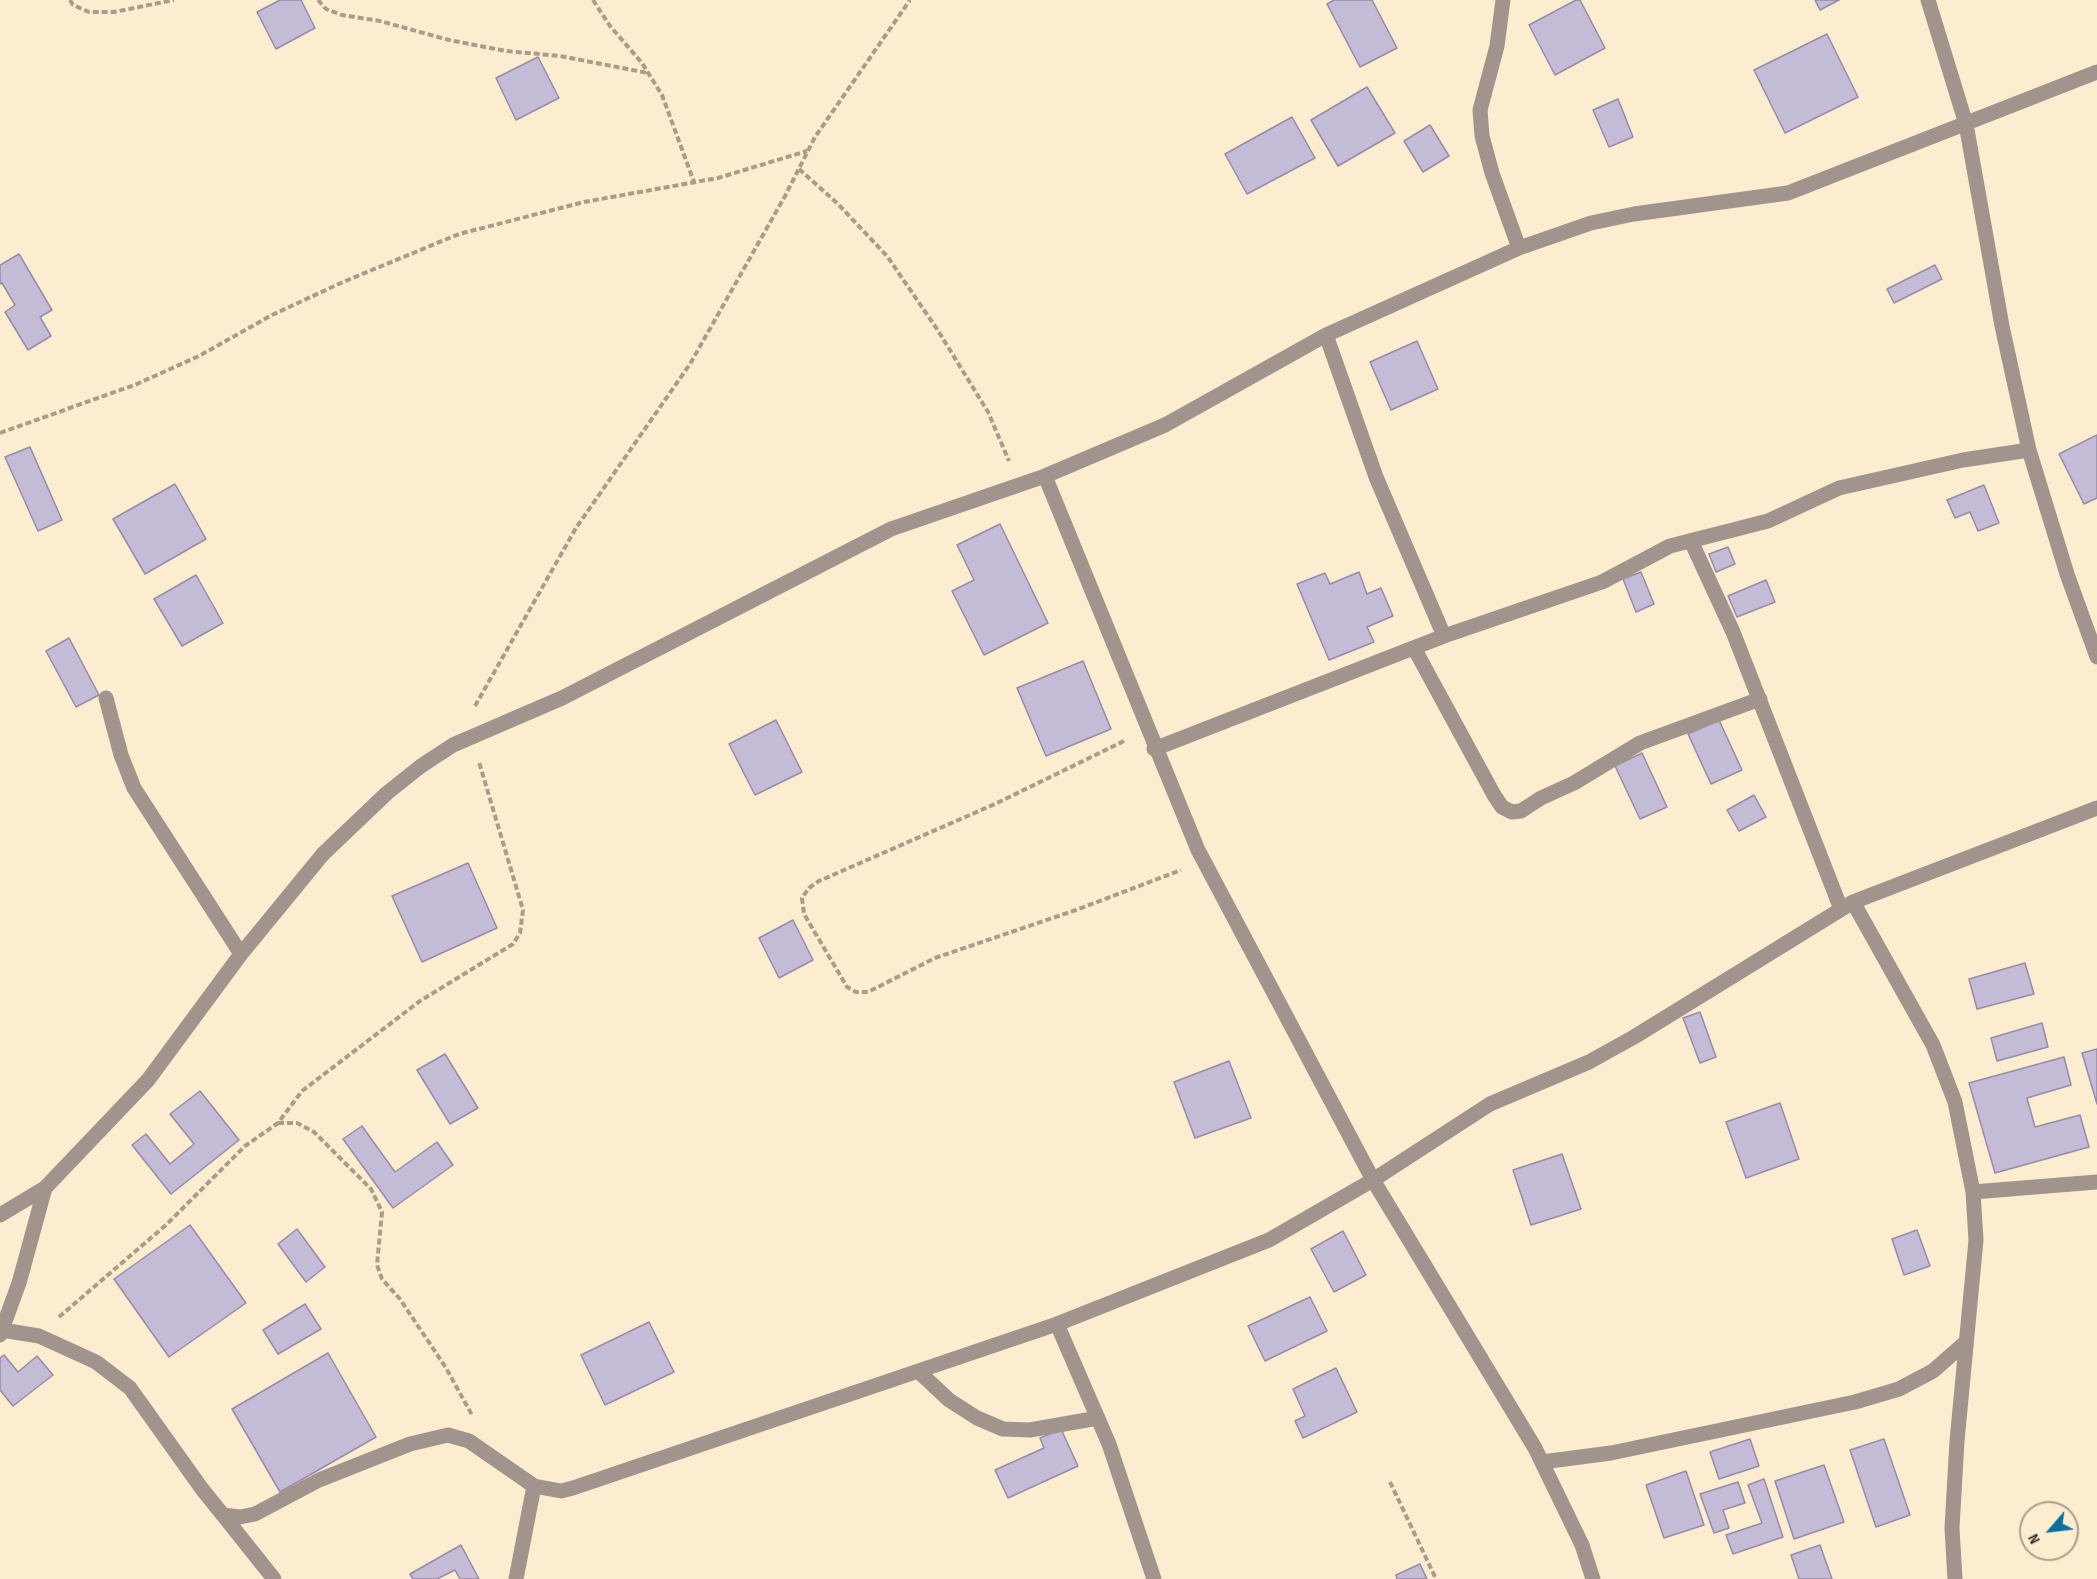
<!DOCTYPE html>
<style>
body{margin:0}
#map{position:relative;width:2097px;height:1579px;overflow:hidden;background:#fcedd1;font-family:"Sofia Sans Condensed",sans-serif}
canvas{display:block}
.north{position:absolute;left:2019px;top:1501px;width:60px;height:60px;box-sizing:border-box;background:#fcedd1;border:2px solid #aa9f8a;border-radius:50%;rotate:242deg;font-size:16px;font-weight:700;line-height:24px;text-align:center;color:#302b20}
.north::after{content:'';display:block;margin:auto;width:21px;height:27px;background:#0a6f9d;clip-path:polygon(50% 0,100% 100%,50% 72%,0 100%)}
</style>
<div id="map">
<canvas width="2097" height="1579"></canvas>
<div class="north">N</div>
</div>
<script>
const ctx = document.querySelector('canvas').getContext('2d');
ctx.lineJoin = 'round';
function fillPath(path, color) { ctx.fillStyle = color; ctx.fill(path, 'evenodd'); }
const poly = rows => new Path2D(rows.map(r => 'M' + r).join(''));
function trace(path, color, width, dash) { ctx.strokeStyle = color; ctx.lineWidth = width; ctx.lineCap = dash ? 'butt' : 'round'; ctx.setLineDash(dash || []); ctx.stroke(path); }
const building = poly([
 [280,0,301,0,315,28,276,49,257,12,280,0],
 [1334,0,1372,0,1397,48,1360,67,1327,4,1334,0],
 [1576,0,1580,0,1605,48,1555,75,1529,25,1576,0],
 [1815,0,1839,0,1820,10,1815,0],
 [1827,34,1858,97,1785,133,1754,70,1827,34],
 [538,57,559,98,516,120,496,78,538,57],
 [1367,87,1395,133,1338,166,1311,120,1367,87],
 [1618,99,1633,137,1609,147,1593,110,1618,99],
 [1292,117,1315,158,1247,194,1225,154,1292,117],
 [1430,125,1449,156,1423,172,1404,141,1430,125],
 [19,254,52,310,40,317,51,336,28,350,5,312,15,305,2,283,0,284,0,265,19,254],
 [1935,265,1942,279,1894,303,1887,289,1935,265],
 [1417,341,1438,389,1391,410,1370,362,1417,341],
 [2097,435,2097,498,2084,504,2059,454,2097,435],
 [30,447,62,520,38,531,5,457,30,447],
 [175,484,206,539,145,574,113,519,175,484],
 [1984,485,1999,523,1978,531,1970,512,1955,518,1947,500,1984,485],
 [1000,524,1048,623,984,655,952,591,974,580,957,545,1000,524],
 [1728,547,1735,564,1716,572,1709,554,1728,547],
 [1359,572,1367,594,1381,588,1393,616,1367,627,1374,642,1329,660,1297,584,1325,573,1330,584,1359,572],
 [1641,572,1654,604,1636,612,1623,579,1641,572],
 [196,575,223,623,182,646,154,599,196,575],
 [1766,580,1775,602,1737,617,1728,596,1766,580],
 [69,638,99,695,76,707,46,651,69,638],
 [1083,661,1111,729,1046,756,1017,688,1083,661],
 [776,720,802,772,755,795,729,744,776,720],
 [1719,720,1742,770,1711,784,1688,734,1719,720],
 [1642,753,1667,807,1640,819,1615,766,1642,753],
 [1754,795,1766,817,1739,831,1727,810,1754,795],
 [468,863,497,928,422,962,392,896,468,863],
 [793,920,813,960,779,978,759,938,793,920],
 [2025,963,2034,994,1977,1009,1969,979,2025,963],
 [1700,1012,1716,1057,1700,1063,1683,1018,1700,1012],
 [2042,1023,2048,1047,1997,1061,1991,1038,2042,1023],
 [2097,1049,2097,1104,2082,1053,2097,1049],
 [445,1054,478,1108,450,1124,417,1070,445,1054],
 [2064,1057,2071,1085,2027,1098,2035,1127,2080,1115,2089,1147,1995,1173,1969,1083,2064,1057],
 [1229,1061,1251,1118,1195,1138,1174,1082,1229,1061],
 [200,1091,239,1140,171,1194,132,1145,146,1134,170,1164,194,1144,170,1114,200,1091],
 [1780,1103,1799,1159,1746,1178,1726,1122,1780,1103],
 [362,1126,395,1172,437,1142,453,1165,393,1208,343,1139,362,1126],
 [1562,1154,1581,1209,1531,1225,1513,1170,1562,1154],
 [190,1225,246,1303,169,1357,114,1279,190,1225],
 [297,1229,325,1267,306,1282,278,1244,297,1229],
 [1917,1230,1930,1266,1904,1275,1892,1239,1917,1230],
 [1343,1231,1366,1275,1334,1292,1311,1249,1343,1231],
 [1310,1297,1327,1331,1265,1361,1248,1326,1310,1297],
 [305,1304,321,1329,278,1354,263,1330,305,1304],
 [649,1322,674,1372,605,1405,581,1355,649,1322],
 [328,1353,376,1437,280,1492,232,1409,328,1353],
 [4,1355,18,1372,37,1356,53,1375,13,1406,0,1390,0,1358,4,1355],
 [1336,1368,1357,1412,1303,1438,1295,1421,1305,1416,1293,1389,1336,1368],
 [1061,1429,1078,1466,1008,1498,995,1470,1044,1448,1040,1438,1061,1429],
 [1750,1439,1759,1466,1719,1479,1710,1452,1750,1439],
 [1884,1439,1910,1515,1876,1527,1850,1450,1884,1439],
 [1824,1465,1844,1522,1794,1539,1775,1481,1824,1465],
 [1686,1471,1704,1525,1664,1538,1646,1485,1686,1471],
 [1764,1479,1783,1537,1733,1554,1726,1535,1762,1523,1748,1485,1764,1479],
 [1738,1482,1745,1503,1723,1510,1729,1528,1714,1533,1700,1494,1738,1482],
 [461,1545,479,1579,460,1579,455,1570,437,1579,413,1579,410,1574,461,1545],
 [1820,1545,1832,1579,1799,1579,1791,1555,1820,1545],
 [1420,1564,1427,1579,1397,1579,1396,1575,1420,1564]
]);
fillPath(building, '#c4bbd7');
trace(building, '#968ca7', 1.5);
trace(poly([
 [70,0,73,5,89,12,114,12,174,0],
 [318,0,326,9,342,15,380,21,449,40,506,51,560,56,648,73],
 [593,0,610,26,642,63,662,95,694,182],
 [799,169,838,204,887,256,937,329,988,412,1009,461],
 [0,433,137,384,199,356,272,315,343,282,459,234,584,202,718,178,807,151],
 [475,706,576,528,690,364,785,196,815,137,910,0],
 [1124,741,995,804,819,881,809,888,802,898,804,914,847,987,856,992,868,992,935,958,1076,910,1181,870],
 [278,1123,297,1123,314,1132,371,1189,382,1212,377,1265,382,1279,400,1299,446,1368,472,1415],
 [59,1317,166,1225,245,1146,278,1123,302,1091,420,1001,513,944,520,933,523,910,479,762],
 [1390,1482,1436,1579]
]), '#a89d88', 4, [6, 3]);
trace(poly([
 [1503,0,1497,46,1480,110,1482,136,1492,173,1519,248],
 [1928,0,1966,124,2002,326,2029,450,2067,574,2097,657],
 [1326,335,1376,477,1444,636],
 [1045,476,1198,850,1373,1180,1535,1448,1582,1545,1593,1579],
 [1691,541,1733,632,1841,909],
 [1414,648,1494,795,1502,807,1512,812,1521,811,1541,798,1574,783,1640,743,1760,699],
 [106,698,121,755,134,788,241,954],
 [1154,749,1444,636,1602,582,1670,546,1768,521,1839,488,1963,460,2029,450],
 [1853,902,1933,1045,1955,1102,1973,1192,1976,1240,1957,1441,1952,1528,1955,1579],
 [1973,1192,2097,1182],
 [0,1215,45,1188,148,1080,241,954,323,854,387,793,421,766,453,745,562,698,891,529,1045,476,1165,425,1326,335,1519,248,1591,223,1634,214,1788,193,2097,72],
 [1057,1324,1109,1444,1154,1579],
 [2,1330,39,1336,96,1362,130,1388,202,1489,223,1515,240,1517,255,1514,319,1480,410,1444,448,1435,469,1441,534,1486,561,1491,573,1488,1057,1324,1269,1240,1373,1180,1490,1104,1589,1062,1634,1037,1853,902,2097,808],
 [0,1335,19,1283,45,1188],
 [918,1371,949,1400,977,1418,1003,1429,1030,1430,1098,1418],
 [1542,1462,1611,1453,1855,1402,1899,1389,1933,1371,1966,1342],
 [223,1515,274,1579],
 [516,1579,534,1486]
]), '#a0948c', 15);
</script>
